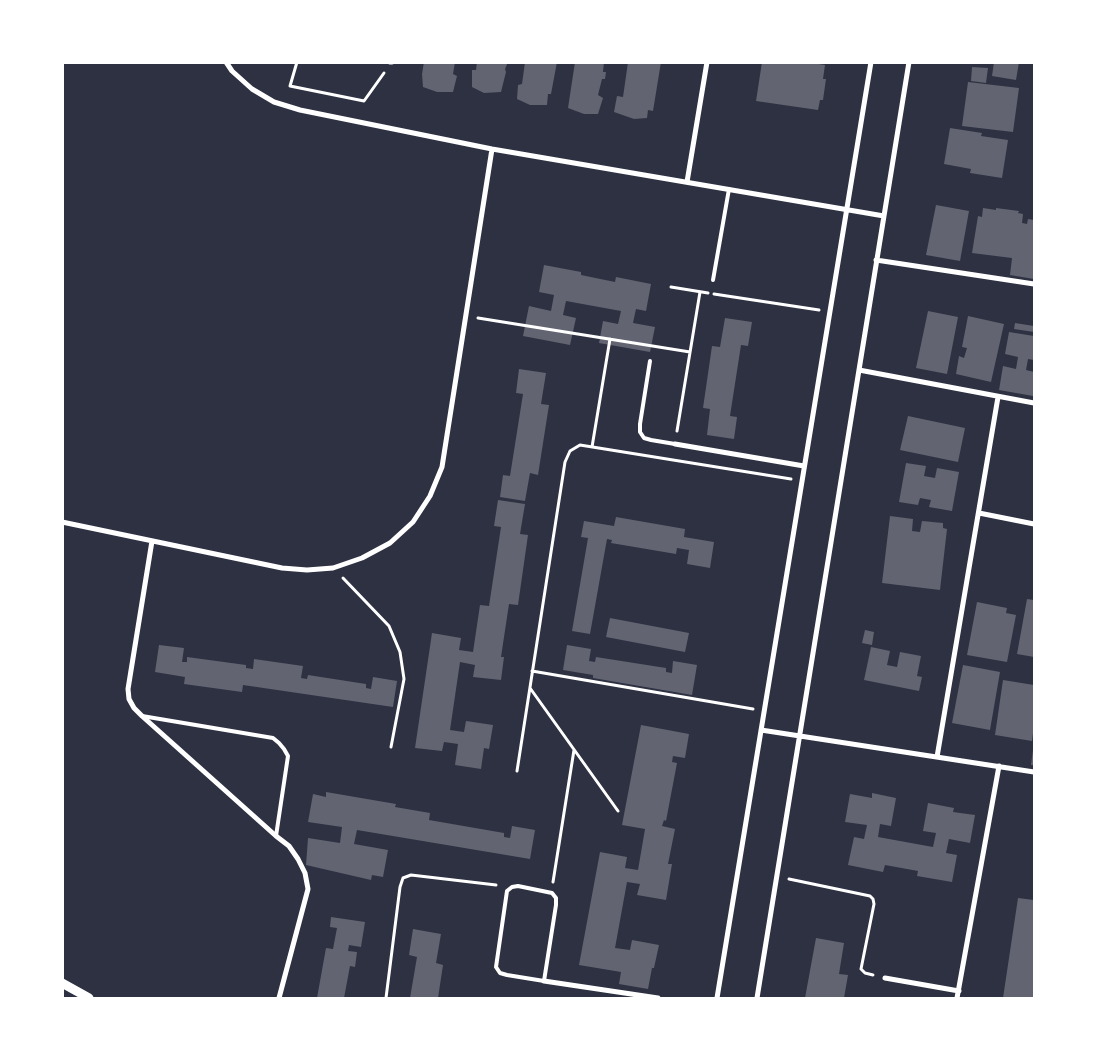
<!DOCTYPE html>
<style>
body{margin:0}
#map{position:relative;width:1097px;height:1061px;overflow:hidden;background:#2d3142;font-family:"Roboto Condensed",sans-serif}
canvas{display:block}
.frame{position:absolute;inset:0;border:64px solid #fff;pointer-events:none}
</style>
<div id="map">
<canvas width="1097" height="1061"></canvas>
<div class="frame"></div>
</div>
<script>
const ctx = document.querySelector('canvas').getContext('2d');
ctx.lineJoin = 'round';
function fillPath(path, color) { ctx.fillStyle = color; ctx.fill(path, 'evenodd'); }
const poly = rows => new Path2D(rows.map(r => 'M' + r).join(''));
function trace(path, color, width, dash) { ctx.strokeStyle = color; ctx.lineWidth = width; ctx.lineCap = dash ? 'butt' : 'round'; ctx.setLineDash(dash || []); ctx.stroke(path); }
fillPath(poly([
 [424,62,455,62,453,74,457,76,453,92,437,92,423,87,422,74],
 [477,62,508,62,505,69,506,72,501,92,484,93,472,87,472,70,476,70],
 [525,62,557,62,551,94,548,94,547,105,530,105,517,99,518,85,522,84],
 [575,62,604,62,603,72,606,72,605,79,602,79,598,95,603,98,598,114,584,114,568,108],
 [628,62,661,62,653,111,648,110,647,118,634,119,614,112,617,96,623,97],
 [762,62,805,62,825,65,823,79,826,79,823,100,820,100,818,110,756,101],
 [994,62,1019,62,1016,80,992,76],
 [972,67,988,68,986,83,971,81],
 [968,82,1019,88,1013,132,962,126],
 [950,128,982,133,981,136,1008,140,1002,178,970,173,971,169,944,164],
 [936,205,969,211,960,261,926,255],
 [983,208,996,210,996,208,1019,211,1018,213,1023,214,1022,223,1027,224,1028,219,1034,220,1034,279,1010,275,1012,258,972,253,978,216,982,217],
 [544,265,581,272,581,275,615,282,616,277,651,284,646,311,636,309,633,323,655,327,650,352,599,343,603,321,618,324,621,311,566,301,563,315,576,318,570,345,523,336,529,306,551,311,554,295,539,292],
 [928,311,958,317,947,374,916,368],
 [968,316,1004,324,991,382,956,374,959,356,964,358,967,348,962,347],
 [725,318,752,322,748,346,741,345,730,416,737,417,734,439,707,435,710,409,703,408,712,346,720,347],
 [1015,323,1034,326,1034,332,1014,329],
 [1009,332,1034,336,1034,360,1028,359,1026,370,1034,372,1034,386,1033,396,999,390,1003,366,1016,369,1018,357,1005,354],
 [519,369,546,373,541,404,549,405,538,475,530,473,525,501,500,497,503,475,510,476,523,394,516,393],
 [908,416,965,428,958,462,900,450],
 [906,463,926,466,924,476,935,478,937,468,959,472,952,511,929,507,931,500,920,498,918,505,899,502],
 [498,500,525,504,520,534,528,535,518,605,509,604,501,657,504,657,501,680,473,677,475,665,460,662,450,730,464,732,466,721,493,725,489,749,484,748,481,769,455,765,458,744,444,742,442,751,415,748,432,633,461,638,459,650,473,652,480,605,489,606,501,527,494,526],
 [890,516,913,519,912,531,920,532,922,521,943,523,943,528,947,529,940,590,882,583],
 [616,517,685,529,684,537,714,542,710,568,687,564,689,550,677,548,676,554,611,543,612,540,607,539,590,634,572,631,588,538,581,537,584,521,614,526],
 [1027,599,1034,600,1034,657,1017,654],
 [977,602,1007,608,1006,613,1016,615,1007,662,967,655],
 [610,618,689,633,685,652,606,637],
 [865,630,874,632,872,645,862,643],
 [159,645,184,648,182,662,187,662,187,657,246,665,246,668,253,669,254,659,303,666,301,678,307,679,308,675,366,684,366,688,371,689,373,677,397,681,393,707,243,685,242,692,184,684,185,677,155,672],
 [567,645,591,649,589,661,595,662,596,657,666,668,666,672,672,673,673,661,697,665,692,695,593,678,593,675,563,670],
 [871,647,890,651,887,665,897,667,900,652,921,656,917,676,922,677,919,691,864,680],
 [963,665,1000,672,990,730,952,723],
 [1003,680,1034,685,1034,725,1032,741,995,735],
 [641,725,689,734,685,758,673,756,672,762,677,763,666,821,664,820,662,826,675,829,668,864,672,864,666,900,637,895,640,884,627,882,615,948,630,950,632,940,659,945,654,968,652,968,648,989,619,984,621,972,579,965,600,852,627,857,625,868,638,870,645,829,622,825],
 [1033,750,1034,750,1034,765,1031,765],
 [326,792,396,804,395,807,430,813,429,820,504,833,504,837,510,838,512,826,535,830,530,859,357,830,354,844,388,850,383,877,372,875,371,880,306,865,308,838,340,843,342,827,308,822,313,794,326,797],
 [872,793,896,798,891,826,880,824,878,837,933,847,936,833,923,831,928,803,954,808,953,812,975,815,970,843,949,839,946,853,957,855,952,882,917,876,918,871,885,865,883,872,848,865,854,837,864,839,867,825,845,822,850,794,872,798],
 [1018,898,1034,900,1034,998,1003,998],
 [331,917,365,922,361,947,349,945,348,951,357,952,355,967,350,966,344,998,317,998,326,948,333,949,337,928,330,927],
 [413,929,441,934,436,963,443,965,438,998,410,998,417,957,409,955],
 [816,938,844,943,839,974,848,975,844,998,805,998]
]), '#626471');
trace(poly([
 [297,62,290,86,364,101,384,73],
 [671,287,708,293],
 [714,294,819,310],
 [478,318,690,352],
 [677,431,700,292],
 [592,447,610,339],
 [343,578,389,626,400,652,404,679,391,747],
 [532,671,753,709],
 [530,688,618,811],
 [517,771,565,462,570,451,580,445,791,479],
 [789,879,870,896,873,899,874,904,861,969,865,973,873,975],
 [553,882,574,750],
 [386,998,400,887,403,878,411,875,496,885]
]), '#fff', 3);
trace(poly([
 [713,280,729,189],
 [650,361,640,424,640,432,644,438,651,440,675,444],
 [142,716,273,738,279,743,284,749,288,756,276,836],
 [518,886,552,893,556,898,556,905,544,981,507,975,500,973,496,967,507,891,512,887,518,886]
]), '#fff', 4);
trace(poly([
 [226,62,232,71,252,89,274,102,300,110,492,149,884,216],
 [390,62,392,62],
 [687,182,707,62],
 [876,260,1034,284],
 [859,370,1034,403],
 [675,444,804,466],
 [979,513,1034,524],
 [62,522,282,568,307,570,333,568,362,558,390,543,413,522,430,496,442,467,492,149],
 [152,541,128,689,129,699,134,708,142,716,276,836,289,846,298,859,305,873,308,889,279,998],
 [761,730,1034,772],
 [937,757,998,397],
 [885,978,959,991],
 [544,981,658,998],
 [717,998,871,62],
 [757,998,909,62],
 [957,998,999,766]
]), '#fff', 5);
trace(poly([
 [62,983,89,998]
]), '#fff', 9);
</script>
